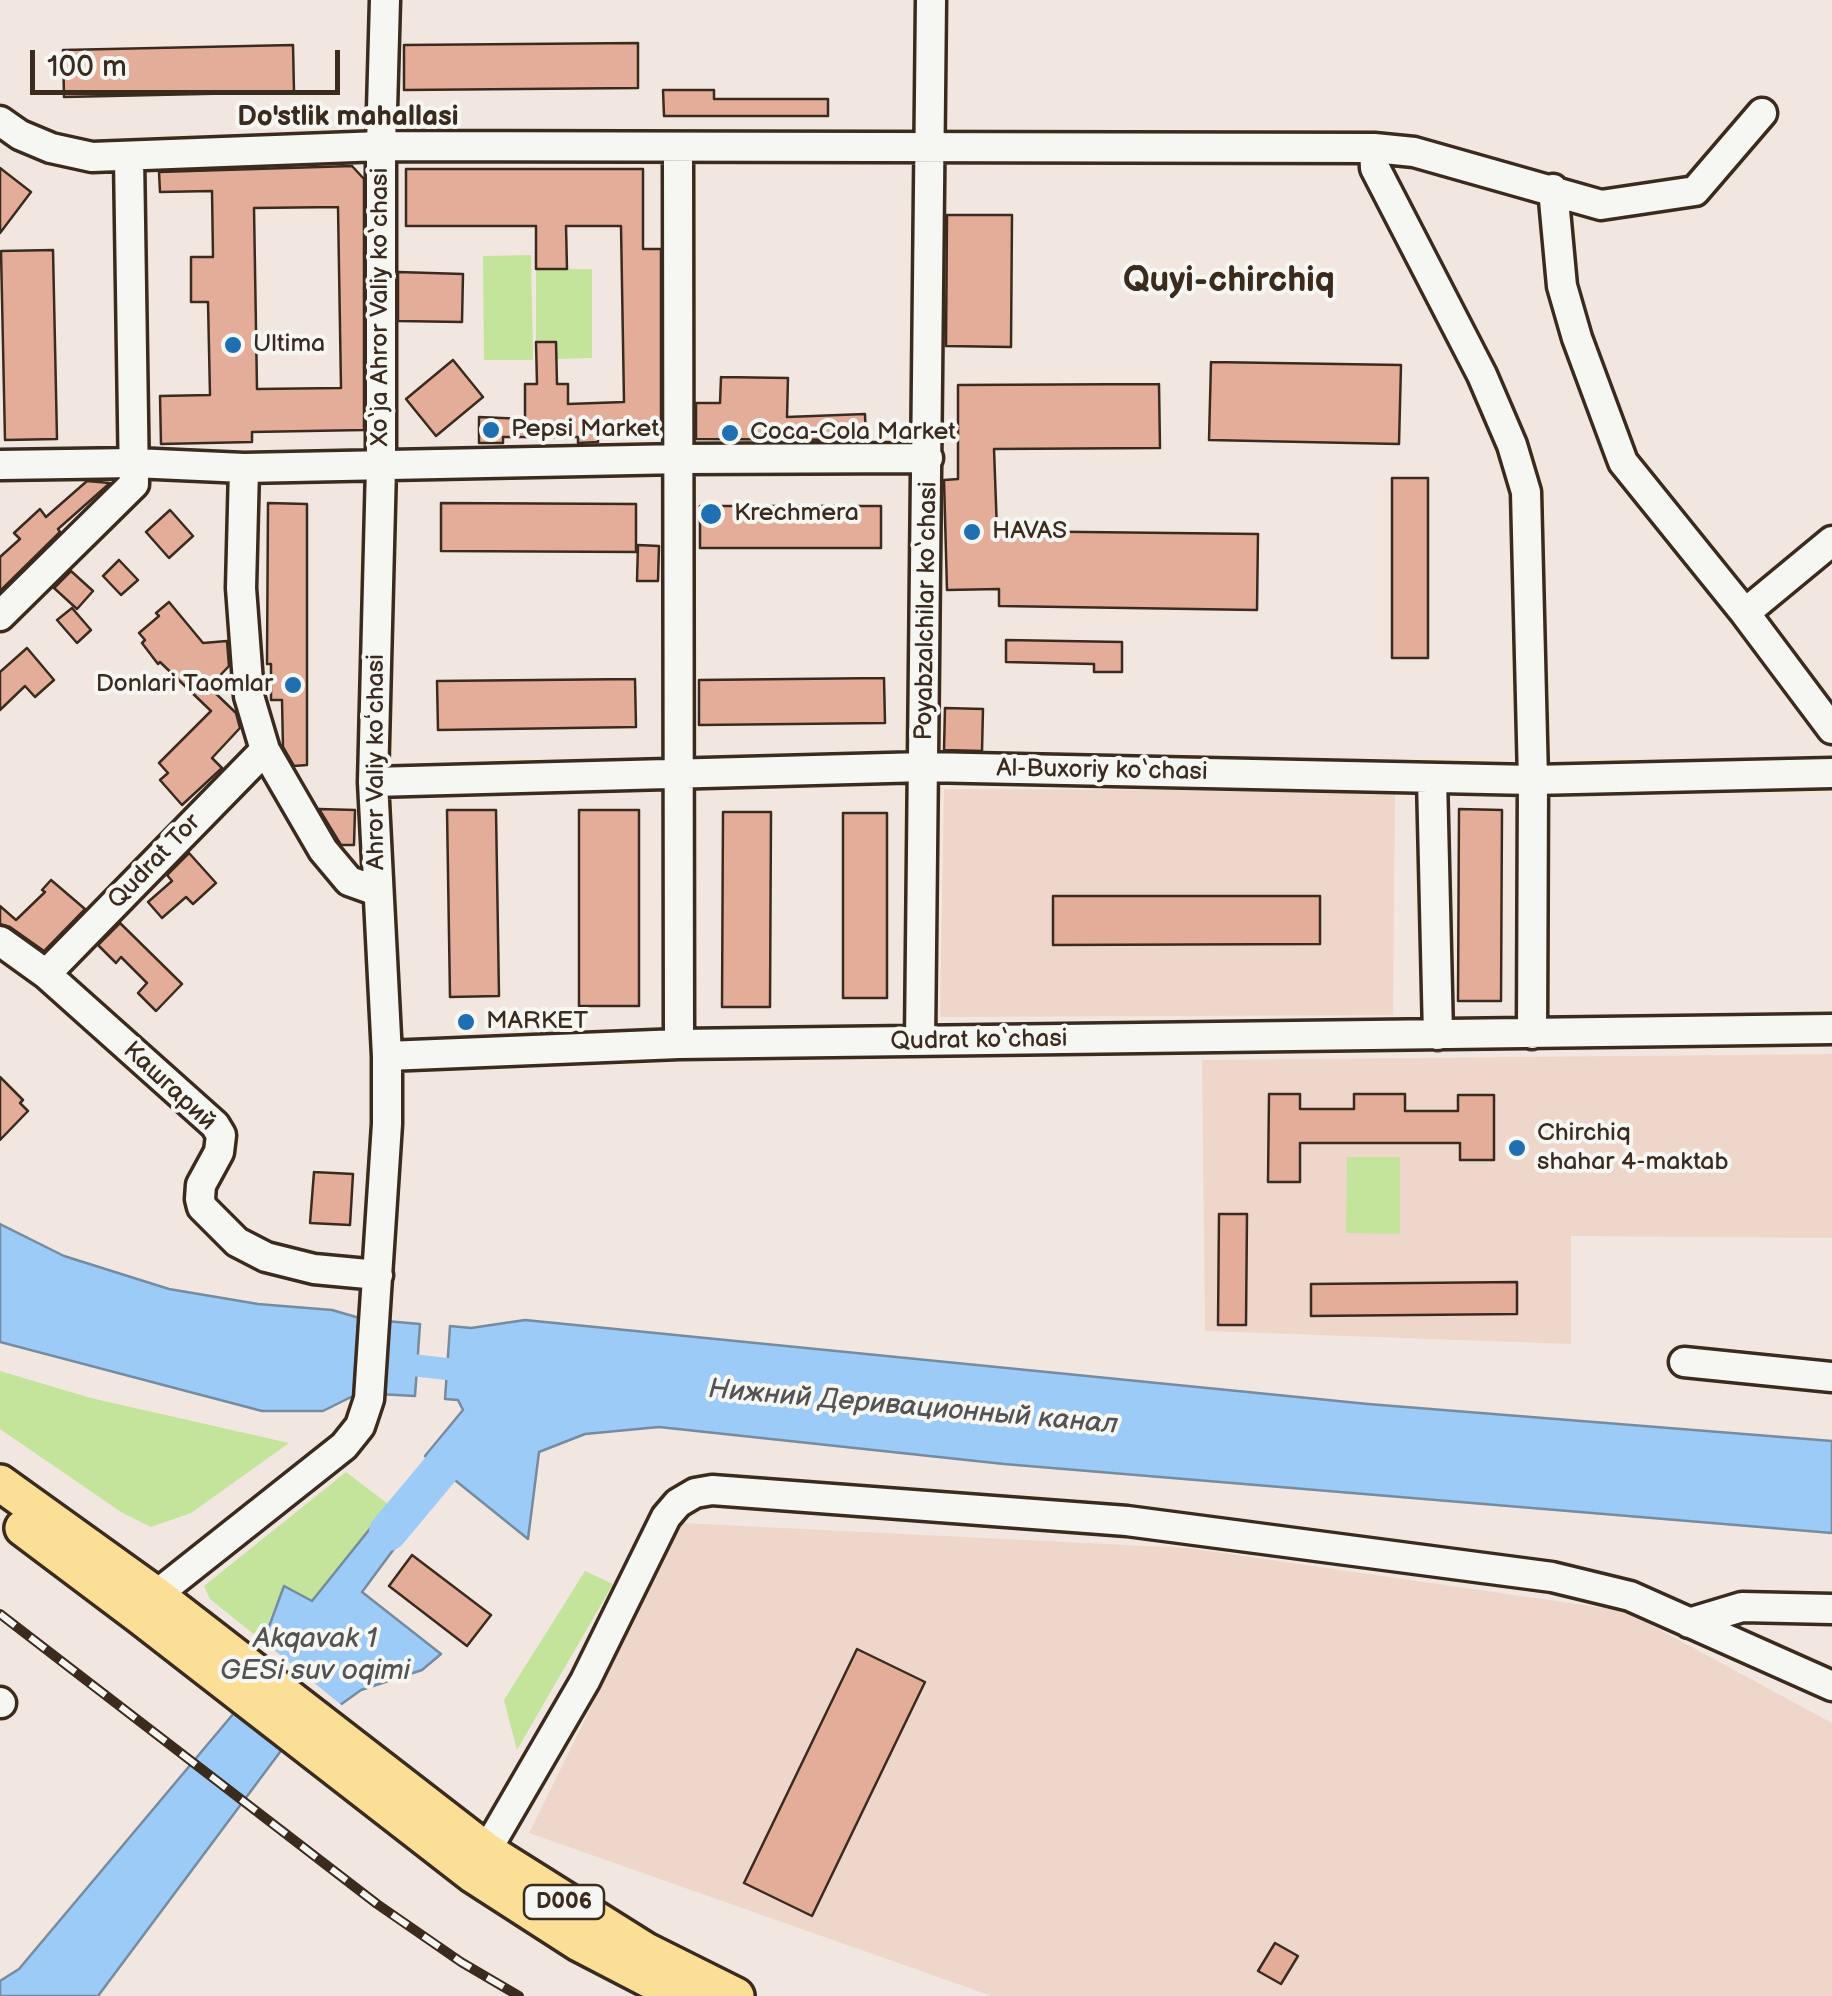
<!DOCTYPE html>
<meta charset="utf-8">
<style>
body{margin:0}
#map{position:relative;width:1832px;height:1996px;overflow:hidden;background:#f2e7e0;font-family:"Balsamiq Sans",sans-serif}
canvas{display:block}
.scale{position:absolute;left:30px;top:50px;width:310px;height:45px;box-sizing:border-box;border:5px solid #3b2a1e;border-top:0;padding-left:12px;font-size:30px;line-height:35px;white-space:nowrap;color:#3b2a1e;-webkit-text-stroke:8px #f6f6f2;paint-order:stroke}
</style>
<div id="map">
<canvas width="1832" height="1996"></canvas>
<div class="scale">100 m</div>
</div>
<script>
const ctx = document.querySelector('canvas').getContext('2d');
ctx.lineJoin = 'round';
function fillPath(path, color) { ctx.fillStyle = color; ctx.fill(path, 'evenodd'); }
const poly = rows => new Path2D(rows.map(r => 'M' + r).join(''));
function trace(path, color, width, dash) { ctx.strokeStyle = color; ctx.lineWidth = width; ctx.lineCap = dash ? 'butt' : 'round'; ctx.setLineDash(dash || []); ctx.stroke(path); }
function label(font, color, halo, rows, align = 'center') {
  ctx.font = font + ' "Balsamiq Sans",sans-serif'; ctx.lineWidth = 8; ctx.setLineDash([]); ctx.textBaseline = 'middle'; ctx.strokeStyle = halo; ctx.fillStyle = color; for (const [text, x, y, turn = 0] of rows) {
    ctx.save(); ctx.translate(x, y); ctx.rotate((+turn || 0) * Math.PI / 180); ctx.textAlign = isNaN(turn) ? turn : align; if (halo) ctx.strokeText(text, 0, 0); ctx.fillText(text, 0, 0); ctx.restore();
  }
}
fillPath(poly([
 [944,789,1395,791,1393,1015,940,1017],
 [1832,1054,1832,1238,1571,1236,1571,1344,1205,1331,1202,1060],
 [682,1523,1188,1548,1625,1611,1832,1723,1832,1996,992,1996,529,1833]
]), '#eed6cb');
fillPath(poly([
 [531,255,533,360,484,360,483,256],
 [536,269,592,269,592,358,556,359,555,342,536,342],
 [1347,1157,1400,1157,1400,1234,1346,1233],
 [0,1371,91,1398,289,1443,191,1513,151,1527,121,1512,0,1429],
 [346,1472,388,1504,312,1602,283,1587,261,1640,210,1599,204,1586],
 [585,1571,613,1584,517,1750,504,1700]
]), '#c4e39b');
const water = poly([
 [0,1224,64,1256,169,1289,258,1304,332,1310,363,1319,420,1324,415,1396,359,1393,323,1411,262,1411,0,1342,0,1224],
 [525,1320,1368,1404,1832,1441,1832,1533,1004,1464,659,1427,585,1434,539,1452,528,1539,425,1456,463,1410,458,1400,445,1399,450,1326,471,1328,525,1320],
 [405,1485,428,1503,362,1592,441,1654,422,1670,361,1690,286,1744,98,1996,0,1996,0,1981,19,1969,239,1707,284,1586,312,1601,405,1485]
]);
fillPath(water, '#9ccbf7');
trace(water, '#758ba0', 2.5);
fillPath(poly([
 [257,1636,345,1708,290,1747,235,1703]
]), '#f2e7e0');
trace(poly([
 [386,1362,473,1372]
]), '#9ccbf7', 22);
trace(poly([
 [388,1532,474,1429]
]), '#9ccbf7', 38);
const building = poly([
 [638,43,638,88,404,90,404,45,638,43],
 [293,45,294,92,64,97,63,50,293,45],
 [663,90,714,90,714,99,828,99,828,116,664,116,663,90],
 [352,166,364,179,364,430,252,432,252,442,161,444,160,396,210,395,208,302,191,302,191,257,213,257,212,191,160,192,159,172,352,166],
 [338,207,341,388,257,389,254,208,338,207],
 [0,168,31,192,0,233,0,168],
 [406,169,643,169,643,249,661,249,661,430,598,430,598,442,578,443,578,437,503,437,503,443,479,443,479,417,525,419,525,384,537,384,536,342,556,342,557,384,568,384,568,404,624,402,621,226,566,226,567,269,536,269,536,226,406,226,406,169],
 [947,215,1012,215,1011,347,946,346,947,215],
 [53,250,57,439,5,440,1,251,53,250],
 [398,272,463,274,462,322,398,321,398,272],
 [453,360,483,397,436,436,406,399,453,360],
 [1211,362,1401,365,1399,444,1209,440,1211,362],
 [721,377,788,378,787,417,865,414,866,440,696,439,696,403,720,403,721,377],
 [1159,384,1160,448,994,449,997,531,1258,534,1257,610,999,606,999,589,947,590,944,480,958,479,958,385,1159,384],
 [1392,478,1428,478,1428,658,1392,658,1392,478],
 [87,481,110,483,58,529,60,532,0,591,0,557,20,539,14,533,40,509,46,517,87,481],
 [268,503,307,504,307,765,294,766,283,747,282,700,271,700,271,664,267,664,268,503],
 [441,503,636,504,636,552,441,551,441,503],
 [700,506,881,506,881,548,700,548,700,506],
 [170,510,193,536,169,558,146,532,170,510],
 [638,545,659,546,658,581,637,581,638,545],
 [119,560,138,580,121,595,103,576,119,560],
 [71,571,93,591,77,609,54,588,71,571],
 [169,602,203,643,227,641,229,666,209,687,236,713,240,728,212,758,222,768,182,805,160,780,168,773,159,763,211,711,160,662,158,664,142,643,145,640,139,633,159,616,156,613,169,602],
 [72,608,91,630,77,643,57,620,72,608],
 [1006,640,1122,642,1122,672,1094,672,1094,664,1006,662,1006,640],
 [27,648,54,680,35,697,25,686,0,710,0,672,27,648],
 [884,678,885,723,699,725,699,680,884,678],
 [635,679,636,727,438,730,437,681,635,679],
 [945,708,983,709,982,751,944,750,945,708],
 [319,809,355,810,354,845,341,845,319,809],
 [1459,809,1502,810,1501,1001,1458,1001,1459,809],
 [447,810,496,810,499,996,450,997,447,810],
 [579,810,639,810,639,1006,579,1006,579,810],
 [723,812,771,812,770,1007,722,1007,723,812],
 [843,813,887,813,887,998,843,998,843,813],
 [189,853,216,883,193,904,186,897,162,918,148,902,172,881,167,875,189,853],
 [51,880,85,909,44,951,10,927,0,924,0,906,16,920,45,892,42,890,51,880],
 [1053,896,1320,896,1320,944,1053,945,1053,896],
 [120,923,182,984,156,1011,138,993,147,983,121,957,116,963,98,945,120,923],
 [0,1077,23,1100,20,1103,28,1111,0,1140,0,1077],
 [1269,1094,1300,1094,1300,1109,1354,1109,1354,1094,1405,1094,1405,1111,1458,1111,1458,1095,1494,1095,1494,1160,1460,1160,1460,1143,1300,1143,1300,1182,1268,1182,1269,1094],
 [314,1172,353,1174,350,1225,310,1223,314,1172],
 [1219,1214,1247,1214,1246,1325,1218,1325,1219,1214],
 [1517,1282,1517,1314,1311,1316,1311,1284,1517,1282],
 [412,1555,491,1615,467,1646,389,1586,412,1555],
 [857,1649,925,1682,812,1916,744,1883,857,1649],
 [1275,1943,1298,1956,1281,1984,1258,1971,1275,1943]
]);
fillPath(building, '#e4ad9a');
trace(building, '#3b2a1e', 2.5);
const minor = poly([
 [0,121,20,135,51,148,92,157,381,146,1374,148,1414,152,1601,205,1695,191,1762,113],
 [678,148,679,1044],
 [1374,148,1375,168,1482,375,1512,445,1526,492,1533,780,1532,1034],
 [1553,189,1562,286,1577,338,1623,462,1745,613,1832,729],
 [0,465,134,463,244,468,681,459,928,458],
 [244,468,241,588,249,696,265,750,323,850,349,881,377,891],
 [1745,613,1832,541],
 [0,616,134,484,129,157],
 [1432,778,1438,1035],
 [373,782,925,767,1533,780,1832,773],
 [0,941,46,974,215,1125,221,1135,219,1152,201,1185,200,1199,202,1207,237,1242,266,1257,314,1269,378,1275],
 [46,974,265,750],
 [920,1041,931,0],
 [387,1056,679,1044,1832,1029],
 [1684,1362,1832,1377],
 [144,1611,156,1595,344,1446,360,1426,369,1399,387,1124,387,1056,373,782,381,467,381,146,385,0],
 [1689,1623,1742,1607,1832,1609],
 [0,1702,1,1703],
 [478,1865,585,1681,666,1517,678,1503,695,1493,712,1490,1127,1521,1552,1577,1630,1596,1832,1686]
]);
const major = poly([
 [0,1483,156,1595,487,1851,646,1951,736,1996],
 [23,1528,140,1616,472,1874,579,1943,681,1996]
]);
trace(minor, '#3b2a1e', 35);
trace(major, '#3b2a1e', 42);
trace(minor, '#f6f6f2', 28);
trace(major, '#fbdf96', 35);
const rail = poly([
 [0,1614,377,1904,461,1962,519,1996]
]);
trace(rail, '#3b2a1e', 10);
trace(rail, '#f6f6f2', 6, [19]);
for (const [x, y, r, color] of [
 [233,345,10,"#1f6fb2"],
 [491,430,10,"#1f6fb2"],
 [730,433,10,"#1f6fb2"],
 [711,514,12,"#1f6fb2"],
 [972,532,10,"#1f6fb2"],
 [293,685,10,"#1f6fb2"],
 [466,1022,10,"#1f6fb2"],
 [1517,1148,10,"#1f6fb2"]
]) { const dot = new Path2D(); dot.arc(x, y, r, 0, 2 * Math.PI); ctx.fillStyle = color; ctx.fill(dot); trace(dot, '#f6f6f2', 4); }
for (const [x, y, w] of [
 [564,1902,80]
]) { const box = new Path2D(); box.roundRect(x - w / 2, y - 17, w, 34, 8); ctx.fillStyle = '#f6f6f2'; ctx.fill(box); trace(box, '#3b2a1e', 2.5); }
label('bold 22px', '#3b2a1e', null, [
 ["D006",564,1902]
]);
label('25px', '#3b2a1e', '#f6f6f2', [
 ["Xo‘ja Ahror Valiy ko‘chasi",381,307,-90],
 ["Poyabzalchilar ko‘chasi",927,611,-89],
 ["Ahror Valiy koʻchasi",377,762,-90],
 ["Al-Buxoriy ko‘chasi",1102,771,1],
 ["Qudrat Tor",155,862,-46],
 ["Qudrat ko‘chasi",979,1041,-1],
 ["Кашгарий",169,1087,43]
]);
label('25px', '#3b2a1e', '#f6f6f2', [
 ["Ultima",253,345],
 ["Pepsi Market",511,430],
 ["Coca-Cola Market",750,433],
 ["Krechmera",734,514],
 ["HAVAS",992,532],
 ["Donlari Taomlar",273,685,"right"],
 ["MARKET",486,1022],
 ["Chirchiq",1537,1134],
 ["shahar 4-maktab",1537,1163]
], 'left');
label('bold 28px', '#3b2a1e', '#f6f6f2', [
 ["Do'stlik mahallasi",348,118]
]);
label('italic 28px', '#535254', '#f6f6f2', [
 ["Нижний Деривационный канал",913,1408,5],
 ["Akqavak 1",315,1640],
 ["GESi suv oqimi",315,1672]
]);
label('bold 35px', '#3b2a1e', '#f6f6f2', [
 ["Quyi-chirchiq",1229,282]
]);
</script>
